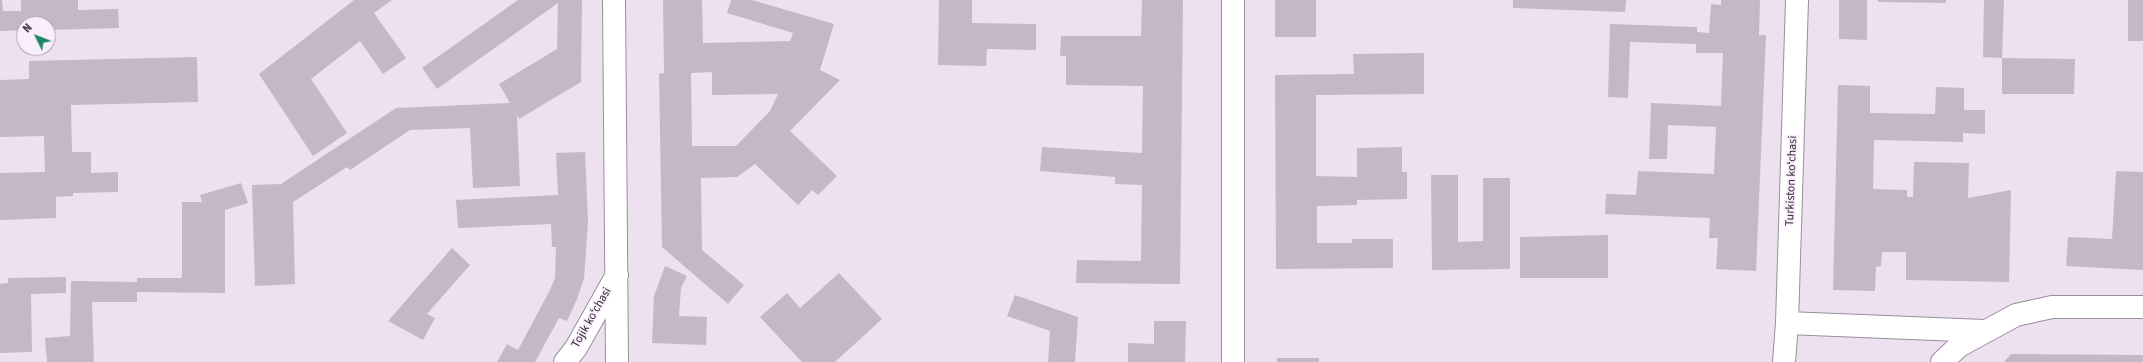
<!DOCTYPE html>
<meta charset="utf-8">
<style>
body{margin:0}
#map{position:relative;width:2143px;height:362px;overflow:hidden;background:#ede1f0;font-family:"Source Sans 3",sans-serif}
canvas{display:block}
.north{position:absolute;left:16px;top:16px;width:40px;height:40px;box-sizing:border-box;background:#faeefd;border:1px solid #a89faa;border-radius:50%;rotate:313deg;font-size:11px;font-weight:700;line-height:16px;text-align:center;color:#2d282e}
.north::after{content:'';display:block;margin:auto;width:14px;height:18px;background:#1e8662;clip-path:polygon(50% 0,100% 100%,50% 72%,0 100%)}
</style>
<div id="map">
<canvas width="2143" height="362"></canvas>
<div class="north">N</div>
</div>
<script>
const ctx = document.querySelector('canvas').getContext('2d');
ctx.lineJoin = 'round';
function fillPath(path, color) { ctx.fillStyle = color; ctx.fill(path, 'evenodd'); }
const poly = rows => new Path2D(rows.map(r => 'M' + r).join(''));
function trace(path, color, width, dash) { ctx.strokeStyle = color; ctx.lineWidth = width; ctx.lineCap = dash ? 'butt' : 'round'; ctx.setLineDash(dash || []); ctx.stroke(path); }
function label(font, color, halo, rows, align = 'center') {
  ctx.font = font + ' "Source Sans 3",sans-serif'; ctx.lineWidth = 3.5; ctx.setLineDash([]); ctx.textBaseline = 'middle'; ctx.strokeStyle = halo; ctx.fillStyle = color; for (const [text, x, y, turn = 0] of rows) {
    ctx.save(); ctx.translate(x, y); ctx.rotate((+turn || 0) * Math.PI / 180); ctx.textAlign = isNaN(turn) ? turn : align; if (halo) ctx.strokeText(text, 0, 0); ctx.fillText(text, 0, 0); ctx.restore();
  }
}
fillPath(poly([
 [0,0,2,0,3,11,21,11,21,0,78,0,78,10,118,9,119,28,48,30,48,24,24,24,24,30,0,31],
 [354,0,392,0,374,13,406,58,383,74,360,41,311,79,347,133,313,156,259,74],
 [518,0,582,0,581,82,519,119,517,115,520,186,473,188,470,128,410,130,350,170,347,167,293,202,295,284,255,286,252,185,281,184,396,108,510,103,499,84,557,49,558,3,437,89,422,68],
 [663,0,702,0,703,43,790,41,793,33,727,13,731,0,752,0,834,24,820,70,840,80,790,131,837,176,818,195,812,190,798,205,755,164,737,177,701,178,702,250,744,285,728,304,662,247,659,74,664,73],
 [712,72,712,95,778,94,770,111,736,146,692,146,691,73],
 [939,0,972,0,972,23,1036,24,1036,50,987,49,986,66,938,65],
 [1142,0,1183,0,1180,284,1076,283,1077,260,1141,261,1142,185,1115,184,1115,177,1040,171,1042,147,1142,153,1143,86,1066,85,1066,56,1060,56,1061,36,1141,36],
 [1275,0,1316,0,1316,37,1275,37],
 [1513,0,1626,0,1625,12,1513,8],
 [1721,0,1760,0,1759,35,1766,35,1756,271,1716,269,1718,238,1709,238,1710,218,1605,214,1606,194,1636,195,1638,171,1714,174,1716,127,1668,125,1667,159,1649,159,1651,103,1721,106,1723,53,1696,53,1696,44,1630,42,1628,98,1608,97,1610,24,1697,27,1697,32,1709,33,1711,4,1721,5],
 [1839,0,1867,0,1867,40,1839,39],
 [1878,0,1946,0,1946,3,1878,2],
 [1984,0,2004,0,2002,58,1983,57],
 [2128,0,2143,0,2143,41,2128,41],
 [1424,53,1424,94,1316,95,1316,176,1357,177,1357,148,1402,147,1402,172,1407,172,1407,199,1357,200,1357,205,1317,206,1317,243,1352,243,1352,239,1393,239,1393,268,1276,269,1275,75,1354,74,1353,54],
 [197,57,198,102,71,105,72,152,91,152,91,173,118,172,118,192,73,193,73,196,56,197,56,218,0,220,0,173,45,172,44,136,0,137,0,80,29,79,29,61],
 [2002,58,2075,59,2074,94,2002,94],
 [1838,85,1870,86,1870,113,1935,114,1936,87,1964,88,1964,110,1985,110,1985,134,1963,133,1963,142,1874,140,1873,189,1907,190,1907,197,1913,197,1914,162,1969,163,1968,198,2011,190,2009,282,1906,280,1906,252,1882,252,1881,266,1876,267,1875,291,1833,290],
 [585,152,588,222,584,279,577,299,567,321,559,318,535,362,497,362,507,344,518,350,550,290,555,278,556,247,552,247,551,224,458,228,456,200,558,195,556,153],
 [2116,171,2143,172,2143,270,2066,266,2068,237,2112,239],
 [1431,175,1458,175,1458,242,1483,241,1483,178,1510,178,1510,269,1432,270],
 [241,183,248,203,225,210,225,293,137,292,137,302,92,302,94,362,47,362,45,338,70,336,71,281,137,282,137,278,182,278,182,202,202,202,200,195],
 [1608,235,1608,278,1520,278,1520,237],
 [452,248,470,265,427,314,435,318,423,340,388,321],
 [665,266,687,276,681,288,679,316,707,317,706,345,652,343,654,296],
 [839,273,882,319,835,362,802,362,760,317,787,293,800,308],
 [66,277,66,293,31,294,32,352,0,353,0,284,8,283,8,278],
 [1015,295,1078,317,1075,362,1048,362,1050,331,1007,316],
 [1154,321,1186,321,1185,362,1128,362,1128,343,1154,344],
 [2011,354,2143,355,2143,362,2004,362],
 [1277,358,1319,358,1319,362,1277,362]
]), '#c3b8c6');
const minor = poly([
 [614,0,617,362],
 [1787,323,1984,331],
 [565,362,576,348,617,275],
 [1233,362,1233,0],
 [1784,362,1787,323,1797,0]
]);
const tertiary = poly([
 [1942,362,1959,346,2016,315,2052,307,2143,307]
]);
trace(minor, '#998e9c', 24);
trace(tertiary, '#998e9c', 24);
trace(minor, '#fff', 22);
trace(tertiary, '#fff', 22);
label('12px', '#2d282e', '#faeefd', [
 ["Turkiston koʻchasi",1792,181,-88],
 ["Tojik koʻchasi",592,318,-60]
]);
</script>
